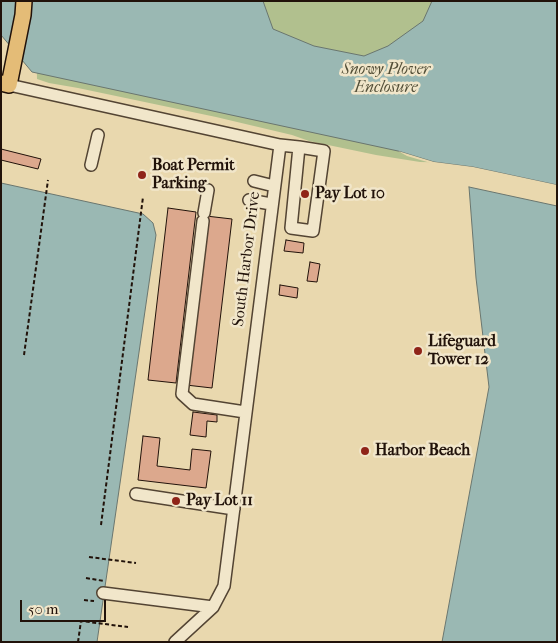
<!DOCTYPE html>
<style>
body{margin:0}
#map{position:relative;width:558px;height:643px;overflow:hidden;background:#e9d8ae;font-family:"IM FELL French Canon",serif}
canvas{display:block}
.frame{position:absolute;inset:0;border:2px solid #21120a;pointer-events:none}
.scale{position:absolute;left:20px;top:600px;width:86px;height:22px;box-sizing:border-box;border:2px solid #21120a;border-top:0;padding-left:6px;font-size:15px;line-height:18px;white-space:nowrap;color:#21120a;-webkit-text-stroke:4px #f1e6ca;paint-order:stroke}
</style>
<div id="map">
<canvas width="558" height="643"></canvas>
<div class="frame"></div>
<div class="scale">50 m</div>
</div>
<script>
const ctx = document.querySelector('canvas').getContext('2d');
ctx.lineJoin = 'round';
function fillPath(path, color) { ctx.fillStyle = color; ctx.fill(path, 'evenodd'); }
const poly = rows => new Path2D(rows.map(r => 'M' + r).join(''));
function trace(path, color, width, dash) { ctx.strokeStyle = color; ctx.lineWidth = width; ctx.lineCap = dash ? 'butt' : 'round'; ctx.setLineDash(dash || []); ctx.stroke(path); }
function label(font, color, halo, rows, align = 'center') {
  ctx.font = font + ' "IM FELL French Canon",serif'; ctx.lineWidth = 5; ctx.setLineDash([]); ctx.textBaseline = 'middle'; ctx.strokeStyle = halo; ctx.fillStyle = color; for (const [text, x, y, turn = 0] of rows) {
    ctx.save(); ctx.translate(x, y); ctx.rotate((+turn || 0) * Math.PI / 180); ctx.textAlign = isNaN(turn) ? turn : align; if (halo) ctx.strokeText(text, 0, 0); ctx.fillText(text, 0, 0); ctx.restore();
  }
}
fillPath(poly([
 [40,1,464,1,471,163,420,162,376,155,309,141,292,135,216,117,78,88,49,83,37,79,36,38]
]), '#b1c08e');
const water = poly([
 [1,1,263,1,273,29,314,46,364,56,388,46,423,21,432,1,557,1,557,185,473,167,434,162,398,151,32,72,1,35,1,1],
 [1,183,143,214,153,223,156,235,97,642,1,642,1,183],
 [469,187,557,206,557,642,442,642,489,387,476,278,469,187]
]);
fillPath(water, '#9ab8b3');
trace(water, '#6a766f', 1);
fillPath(poly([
 [398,151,434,162,473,167,557,185,557,188,472,169,434,164,407,156]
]), '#e9d8ae');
const building = poly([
 [1,149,41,159,38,169,1,160,1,149],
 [168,208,196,212,176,383,148,380,168,208],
 [206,216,232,219,212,388,186,385,206,216],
 [286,240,304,243,303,253,284,251,286,240],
 [310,262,320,264,317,282,307,281,310,262],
 [280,285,298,288,297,298,279,295,280,285],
 [193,412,217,415,217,422,207,421,206,437,190,435,193,412],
 [143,436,160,438,157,466,190,470,192,449,211,451,206,488,138,480,143,436]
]);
fillPath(building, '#dca88d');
trace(building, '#21120a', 1);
const minor = poly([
 [9,85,280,145,224,586,213,607,175,642],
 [280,145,299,147,324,151,313,231,291,228,299,147],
 [91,165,98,135],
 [254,181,274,186],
 [249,200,271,204],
 [204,213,208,190],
 [203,221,182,394,193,404,245,412],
 [136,494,234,509],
 [103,593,213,607]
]);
const major = poly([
 [1,83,9,85,23,15,24,1]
]);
trace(minor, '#534433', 14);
trace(major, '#21120a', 18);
trace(poly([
 [24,355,48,180],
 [101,525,143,197],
 [89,557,136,563],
 [86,578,104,581],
 [84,600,94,601],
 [78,642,81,621,128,627]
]), '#21120a', 2, [4, 2.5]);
trace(minor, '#f1e6ca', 11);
trace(major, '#e4bc77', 15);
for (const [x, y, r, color] of [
 [142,175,5,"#8f2418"],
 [305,194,5,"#8f2418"],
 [418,351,5,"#8f2418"],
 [365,451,5,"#8f2418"],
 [176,501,5,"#8f2418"]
]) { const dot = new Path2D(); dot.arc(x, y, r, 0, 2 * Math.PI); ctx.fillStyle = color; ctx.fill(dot); trace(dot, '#f1e6ca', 2); }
label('italic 16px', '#534f38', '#f1e6ca', [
 ["Snowy Plover",386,70],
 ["Enclosure",386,88]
]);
label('bold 16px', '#21120a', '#f1e6ca', [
 ["Boat Permit",152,166],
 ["Parking",152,184],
 ["Pay Lot 10",315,194],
 ["Lifeguard",428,342],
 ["Tower 12",428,360],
 ["Harbor Beach",375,451],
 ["Pay Lot 11",186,501]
], 'left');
label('16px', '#21120a', '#f1e6ca', [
 ["South Harbor Drive",247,259,-83]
]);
</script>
